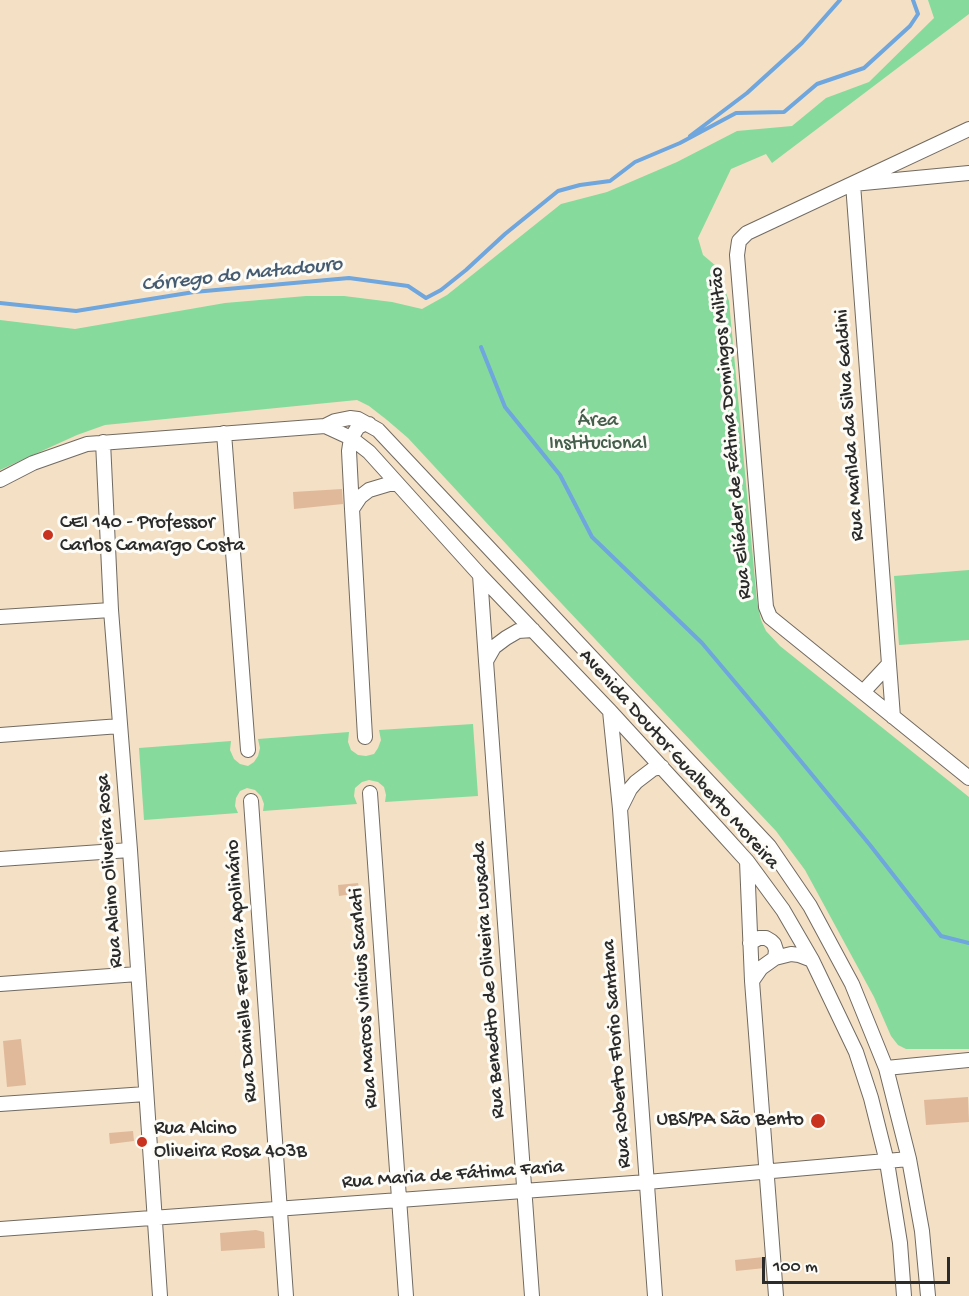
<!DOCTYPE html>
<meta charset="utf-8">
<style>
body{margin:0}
#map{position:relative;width:969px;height:1296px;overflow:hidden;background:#f4e0c5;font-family:"Gochi Hand",sans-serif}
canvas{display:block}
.scale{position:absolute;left:762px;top:1257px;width:188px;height:27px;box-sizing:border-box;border:3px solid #2b2b2b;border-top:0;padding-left:8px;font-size:18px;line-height:21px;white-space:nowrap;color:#2b2b2b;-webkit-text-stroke:4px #fdfcf7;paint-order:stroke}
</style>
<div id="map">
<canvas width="969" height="1296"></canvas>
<div class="scale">100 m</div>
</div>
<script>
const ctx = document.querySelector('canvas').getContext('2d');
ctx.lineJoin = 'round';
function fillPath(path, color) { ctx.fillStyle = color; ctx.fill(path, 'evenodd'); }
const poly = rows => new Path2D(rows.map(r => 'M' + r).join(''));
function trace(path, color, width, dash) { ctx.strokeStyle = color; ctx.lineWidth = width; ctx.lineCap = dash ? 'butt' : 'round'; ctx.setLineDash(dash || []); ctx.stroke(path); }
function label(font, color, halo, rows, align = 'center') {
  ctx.font = font + ' "Gochi Hand",sans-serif'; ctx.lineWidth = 6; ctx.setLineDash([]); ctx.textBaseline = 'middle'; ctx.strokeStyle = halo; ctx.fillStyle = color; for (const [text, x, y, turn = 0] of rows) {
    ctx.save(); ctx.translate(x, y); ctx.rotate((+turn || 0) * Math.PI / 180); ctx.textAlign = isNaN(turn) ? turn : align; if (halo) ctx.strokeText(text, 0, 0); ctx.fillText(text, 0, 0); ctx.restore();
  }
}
fillPath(poly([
 [928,0,969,0,969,14,772,163,766,154,731,169,698,238,703,255,716,266,729,301,757,602,761,620,766,631,780,646,969,797,969,1049,906,1049,898,1045,891,1036,874,997,805,870,776,831,546,587,408,438,387,420,369,406,357,400,105,425,77,435,0,470,0,320,75,329,225,303,306,296,344,296,392,302,422,309,447,295,561,204,607,192,677,162,737,131,792,126,826,98,869,82,934,18],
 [969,570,969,640,899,645,894,576],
 [473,724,478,796,385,802,386,795,384,787,378,782,369,780,362,782,355,788,354,796,357,804,263,811,264,804,261,796,255,790,247,788,240,791,236,798,235,806,238,813,144,820,139,748,231,741,230,750,234,759,240,764,248,766,254,762,258,756,260,748,258,739,349,732,348,742,351,750,358,755,366,756,374,754,378,748,381,740,379,730]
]), '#86da9c');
trace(poly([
 [690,136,747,93,802,43,840,0],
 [0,303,76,311,194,292,349,278,408,286,426,298,441,290,466,270,505,234,558,191,580,185,610,181,635,162,680,143,736,113,784,112,817,84,864,68,910,26,918,14,913,0],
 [481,347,505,407,560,475,592,537,702,643,766,719,870,845,941,936,969,943]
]), '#6ea6dd', 4);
fillPath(poly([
 [342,489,343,504,294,509,293,492],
 [358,883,360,893,339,896,338,885],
 [21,1039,26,1085,7,1087,3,1041],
 [968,1097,969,1122,926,1125,924,1100],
 [133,1131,134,1141,110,1144,109,1133],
 [256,1230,264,1232,265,1248,221,1251,220,1233],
 [764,1257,765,1268,736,1271,735,1260]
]), '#e0b99a');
const street = poly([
 [969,129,747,233,739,241,737,255,766,607,770,617,969,778],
 [369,424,364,424,358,427,351,438,349,451,352,509,360,497,369,490,389,484,397,484],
 [325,426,351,438,369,452,480,575,610,711,719,830,747,861,783,910,812,960,856,1052,871,1098,887,1162,900,1243,904,1296],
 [224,433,248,750],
 [103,442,111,610,130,850,160,1296],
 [0,480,33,463,87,444,325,426,335,421,350,418,358,419,378,430,769,846,810,906,852,984,886,1068,909,1159,922,1231,928,1296],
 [352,509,365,737],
 [480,575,486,661,494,647,506,638,518,631,533,630],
 [0,617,111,610],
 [486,661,532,1296],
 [889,664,853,184,969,173],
 [863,692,889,664,893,717],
 [610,711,620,809,630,789,636,782,653,769,662,767],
 [0,735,120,726],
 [370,793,406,1296],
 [251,801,286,1296],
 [620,809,655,1296],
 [0,859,130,850],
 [747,861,752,981,776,1296],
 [750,943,759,938,766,938,771,941,774,944,776,950,775,958],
 [752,981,761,968,775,958,791,954,799,955,812,960],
 [0,984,138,974],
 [886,1068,969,1060],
 [0,1104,146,1094],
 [0,1229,647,1182,909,1159]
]);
trace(street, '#716a61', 16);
trace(street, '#fff', 14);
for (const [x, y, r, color] of [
 [48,535,6,"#c8321e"],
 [818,1121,8,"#c8321e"],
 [142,1142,6,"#c8321e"]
]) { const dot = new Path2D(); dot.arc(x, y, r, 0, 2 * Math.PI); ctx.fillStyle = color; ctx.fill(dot); trace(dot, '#fdfcf7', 2); }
label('20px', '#46604d', '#fdfcf7', [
 ["Área",598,422],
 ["Institucional",598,445]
]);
label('20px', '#2b2b2b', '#fdfcf7', [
 ["Rua Marilda da Silva Galdini",851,425,-94],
 ["Rua Eliéder de Fátima Domingos Militão",732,433,-95],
 ["Avenida Doutor Gualberto Moreira",678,760,48],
 ["Rua Alcino Oliveira Rosa",111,871,-94],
 ["Rua Danielle Ferreira Apolinário",243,971,-94],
 ["Rua Benedito de Oliveira Lousada",490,980,-94],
 ["Rua Marcos Vinícius Scarlati",365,998,-94],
 ["Rua Roberto Florio Santana",618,1054,-94],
 ["Rua Maria de Fátima Faria",453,1176,-4]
]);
label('20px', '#2b2b2b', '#fdfcf7', [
 ["CEI 140 - Professor",60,524],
 ["Carlos Camargo Costa",60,547],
 ["UBS/PA São Bento",804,1121,"right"],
 ["Rua Alcino",154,1130],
 ["Oliveira Rosa 403B",154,1153]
], 'left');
label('italic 21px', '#465c72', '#fdfcf7', [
 ["Córrego do Matadouro",242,276,-6]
]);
</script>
